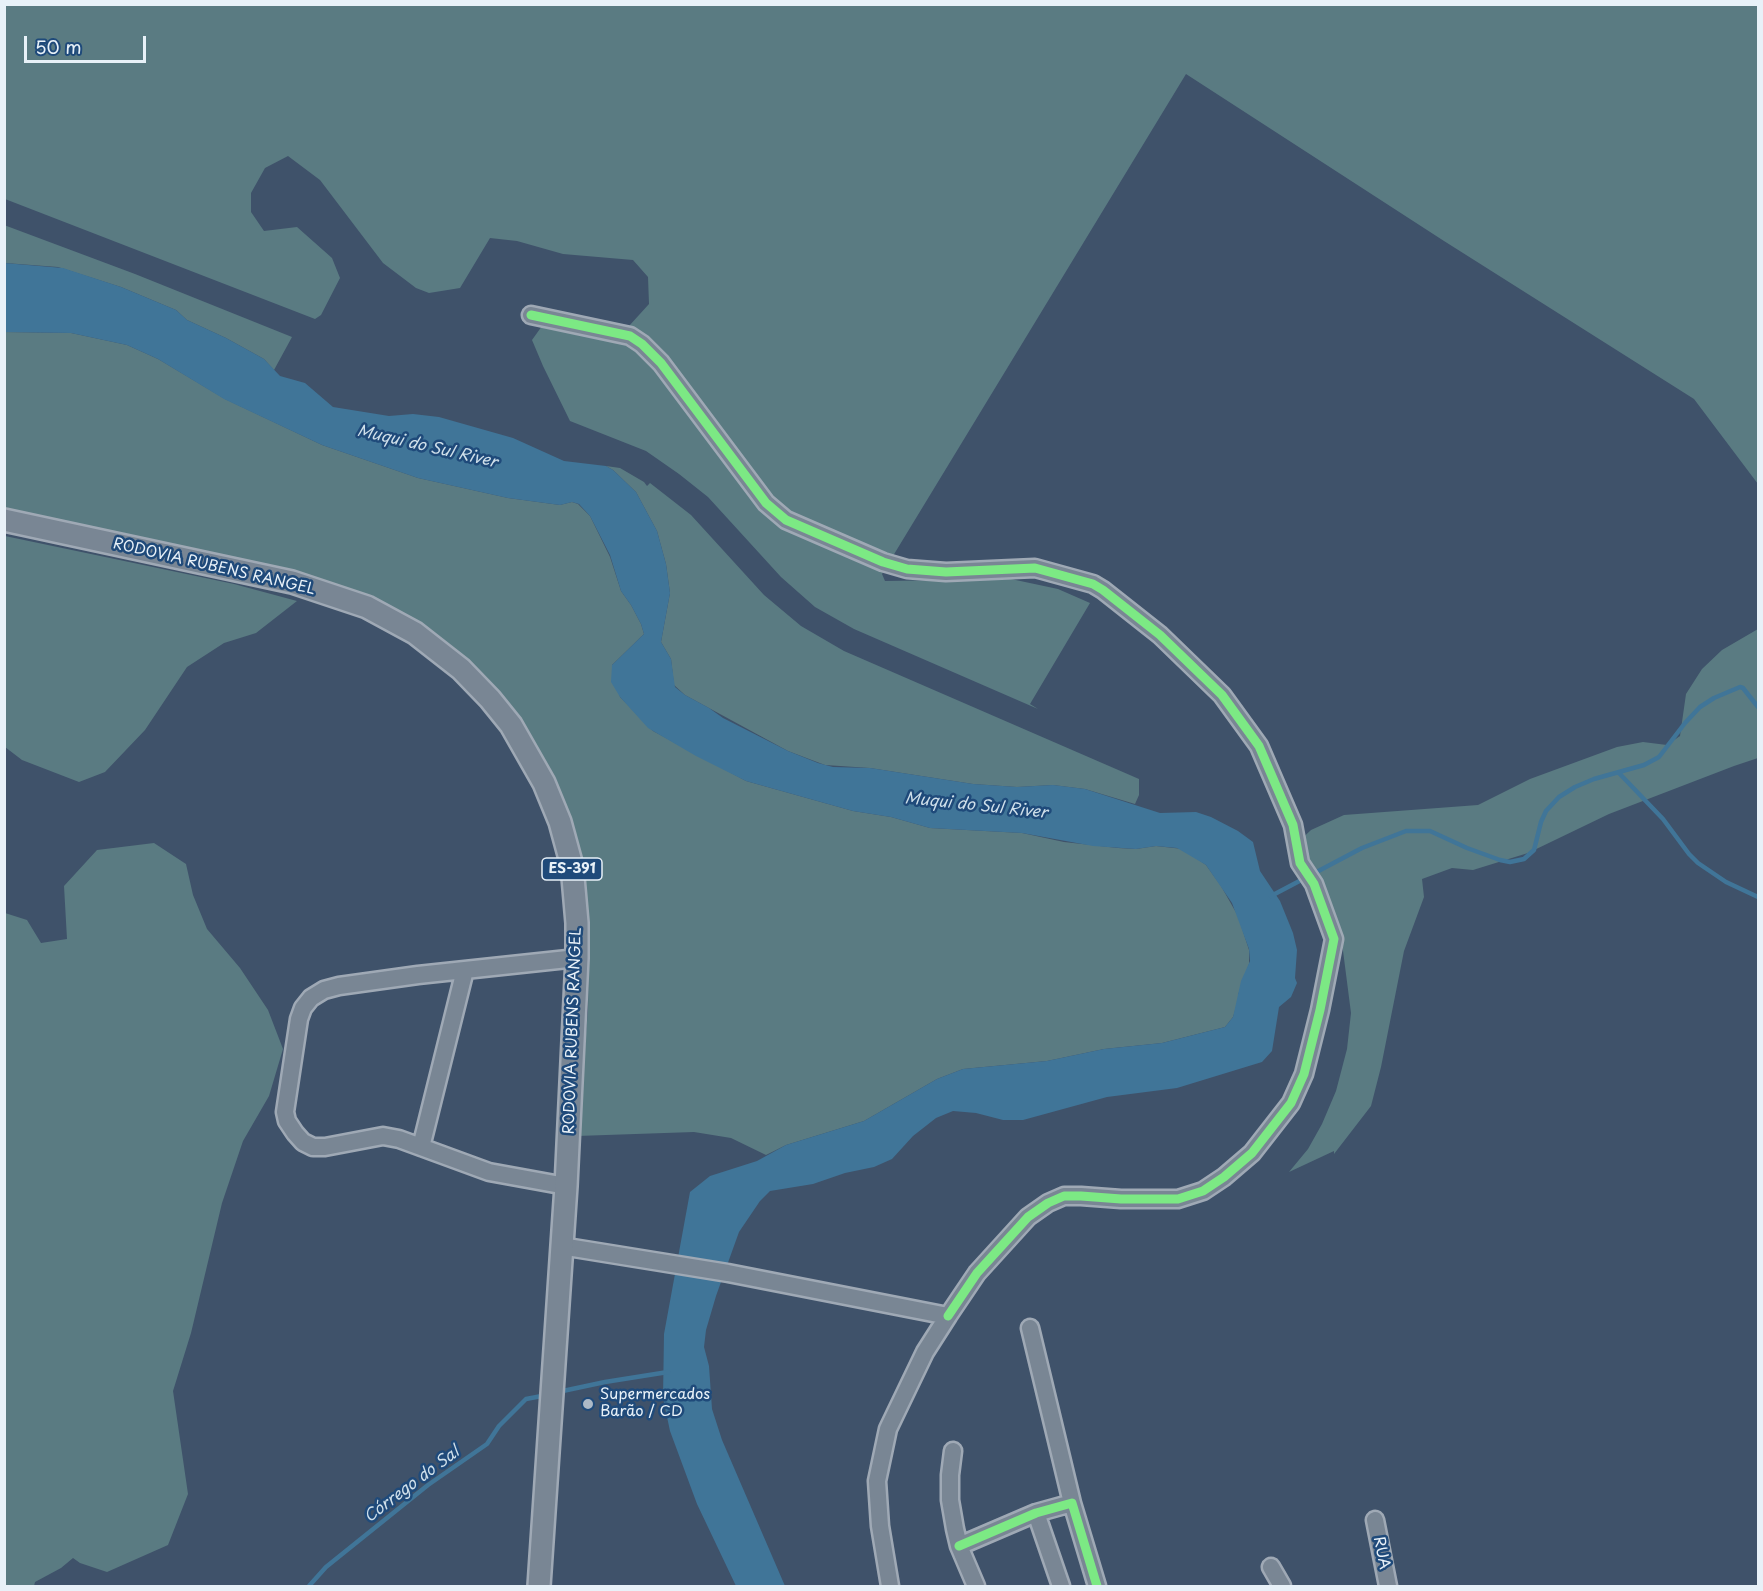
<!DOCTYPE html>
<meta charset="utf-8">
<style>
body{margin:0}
#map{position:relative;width:1763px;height:1591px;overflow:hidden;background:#3f526a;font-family:"Playpen Sans",sans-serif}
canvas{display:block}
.frame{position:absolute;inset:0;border:6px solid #e8f1f8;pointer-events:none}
.scale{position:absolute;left:24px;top:36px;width:122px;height:27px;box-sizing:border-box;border:3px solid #e8f1f8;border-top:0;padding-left:8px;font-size:18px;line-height:21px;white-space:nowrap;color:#e8f1f8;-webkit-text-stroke:4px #1f4a7a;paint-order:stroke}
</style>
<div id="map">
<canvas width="1763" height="1591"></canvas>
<div class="frame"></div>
<div class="scale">50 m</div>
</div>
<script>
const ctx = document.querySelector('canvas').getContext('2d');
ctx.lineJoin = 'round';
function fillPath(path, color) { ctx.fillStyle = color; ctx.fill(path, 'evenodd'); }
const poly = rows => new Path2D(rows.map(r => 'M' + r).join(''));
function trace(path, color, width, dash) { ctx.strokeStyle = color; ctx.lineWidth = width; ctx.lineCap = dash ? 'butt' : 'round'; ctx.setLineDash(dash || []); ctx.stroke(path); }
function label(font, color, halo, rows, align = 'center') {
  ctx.font = font + ' "Playpen Sans",sans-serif'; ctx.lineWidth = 5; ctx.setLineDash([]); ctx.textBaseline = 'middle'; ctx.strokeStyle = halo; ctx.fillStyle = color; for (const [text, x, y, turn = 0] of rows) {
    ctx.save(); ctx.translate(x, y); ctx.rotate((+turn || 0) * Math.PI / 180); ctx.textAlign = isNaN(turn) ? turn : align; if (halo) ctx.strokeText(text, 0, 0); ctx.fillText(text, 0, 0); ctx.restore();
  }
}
fillPath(poly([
 [4,5,1758,5,1758,484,1694,399,1444,241,1186,74,882,574,885,581,1011,579,1058,589,1090,603,1030,704,1038,709,854,629,815,607,781,577,708,497,679,474,646,451,570,421,543,366,532,340,547,319,609,326,629,326,649,304,648,277,633,260,563,254,517,241,490,238,460,288,429,293,416,288,383,263,320,180,288,156,265,168,251,193,251,212,264,231,297,227,332,258,340,278,321,315,315,319,5,199],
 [4,225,135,274,292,337,274,370,264,359,226,338,187,320,176,310,121,287,58,267,5,263],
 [4,332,71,333,127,345,158,359,225,399,322,445,418,478,508,498,560,505,572,502,578,504,590,516,610,557,621,591,631,605,641,624,644,634,612,665,620,697,653,731,746,781,853,811,891,817,930,828,1022,833,1064,842,1118,848,1136,849,1156,846,1183,849,1206,865,1221,886,1238,916,1249,950,1249,964,1238,995,1238,1001,1233,1017,1225,1027,1162,1043,1104,1049,1047,1061,963,1069,937,1079,864,1121,786,1145,766,1155,731,1138,694,1132,577,1136,588,1010,589,924,581,861,552,779,530,737,483,675,450,646,422,628,5,512],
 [606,466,620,468,644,482,647,486,650,483,691,515,764,595,801,626,844,651,1139,779,1139,795,1135,804,1085,789,1053,785,1017,787,973,784,870,768,825,765,788,751,685,695,674,685,671,659,661,642,670,593,666,564,657,531,636,492,613,470],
 [5,536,234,584,297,601,256,633,224,643,187,667,145,730,105,772,79,782,22,760,5,747],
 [1758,629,1758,758,1734,766,1609,814,1528,853,1473,870,1452,868,1422,879,1424,897,1404,951,1381,1067,1371,1106,1334,1154,1334,1151,1289,1172,1308,1149,1322,1124,1336,1091,1347,1049,1351,1013,1342,943,1313,871,1295,845,1311,830,1344,815,1478,805,1530,779,1617,747,1643,742,1667,745,1680,736,1686,694,1702,669,1722,650],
 [154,843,186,864,193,895,207,929,240,968,268,1010,283,1049,269,1096,243,1141,222,1203,191,1333,173,1391,188,1494,168,1545,107,1572,80,1563,73,1558,61,1568,35,1582,34,1586,5,1586,5,913,27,920,41,943,67,939,64,886,97,850]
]), '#5a7b82');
fillPath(poly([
 [4,263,63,268,121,287,176,310,187,320,226,338,264,359,280,376,305,383,333,407,389,416,413,414,439,417,513,438,564,461,606,466,613,470,636,492,657,531,666,564,670,593,661,642,671,659,675,687,685,695,709,708,723,718,788,751,818,763,833,767,870,768,973,784,1017,787,1053,785,1085,789,1160,813,1196,812,1211,817,1238,831,1253,842,1260,871,1280,901,1293,933,1297,950,1295,978,1297,983,1291,997,1279,1007,1272,1051,1262,1062,1177,1088,1107,1097,1023,1120,1003,1120,976,1113,953,1111,936,1118,913,1136,892,1159,874,1167,845,1173,813,1184,770,1191,760,1201,739,1232,716,1296,706,1330,704,1347,709,1366,712,1409,722,1440,785,1586,736,1586,697,1504,670,1431,663,1398,664,1334,690,1192,710,1176,757,1161,786,1145,864,1121,937,1079,963,1069,1047,1061,1104,1049,1162,1043,1225,1027,1233,1017,1241,981,1250,961,1249,949,1232,903,1206,865,1177,848,1156,846,1136,849,1093,846,1022,833,930,828,891,817,853,811,746,781,696,756,648,728,620,697,611,682,612,665,644,634,641,624,631,605,621,591,610,555,590,516,579,504,572,502,560,505,508,498,418,478,322,445,224,399,158,359,127,345,71,333,5,332]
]), '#407598');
trace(poly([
 [1619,773,1663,819,1689,854,1698,863,1726,882,1758,897],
 [1271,896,1362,848,1406,831,1430,831,1467,848,1500,860,1510,862,1524,859,1534,850,1541,822,1546,811,1559,797,1575,787,1594,779,1644,765,1659,757,1685,723,1700,707,1714,698,1740,687,1743,688,1758,707],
 [558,1392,605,1382,668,1372],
 [309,1586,326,1567,428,1485,487,1444,499,1426,526,1399,547,1395]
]), '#407598', 4.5);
const minor = poly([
 [531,315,630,336,642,344,661,363,766,503,786,520,883,562,907,569,946,572,1035,568,1093,584,1103,590,1160,635,1222,695,1259,746,1293,825,1300,863,1314,884,1334,939,1320,1010,1304,1074,1291,1103,1252,1153,1224,1177,1203,1191,1178,1199,1121,1199,1081,1196,1064,1196,1048,1203,1028,1217,977,1273,948,1316],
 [421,1147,465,970],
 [566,1186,489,1172,399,1139,383,1136,325,1147,313,1147,303,1142,295,1133,287,1121,285,1112,299,1019,303,1008,311,998,324,990,339,986,418,975,577,958],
 [561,1246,728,1273,948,1316,925,1352,888,1429,877,1481,880,1526,890,1586],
 [1030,1328,1072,1503],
 [953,1451,950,1475,950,1500,955,1529,959,1546,976,1586],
 [1036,1513,1061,1586],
 [1375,1520,1388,1586],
 [959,1546,1036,1513,1072,1503,1097,1586],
 [1271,1567,1282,1586]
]);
const major = poly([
 [4,520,292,582,367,607,415,633,461,669,490,699,511,725,544,783,560,822,572,866,577,923,577,958,566,1186,539,1586]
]);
trace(minor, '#9fa9b5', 21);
trace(major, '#9fa9b5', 26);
trace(minor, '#798694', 16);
trace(major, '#798694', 21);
trace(poly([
 [531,315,630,336,642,344,661,363,766,503,786,520,883,562,907,569,946,572,1035,568,1093,584,1103,590,1160,635,1222,695,1259,746,1293,825,1300,863,1314,884,1334,939,1320,1010,1304,1074,1291,1103,1252,1153,1224,1177,1203,1191,1178,1199,1121,1199,1081,1196,1064,1196,1048,1203,1028,1217,977,1273,948,1316],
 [959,1546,1036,1513,1072,1503,1097,1586]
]), '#7ce984', 9);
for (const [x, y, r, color] of [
 [588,1404,6,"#adb9c6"]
]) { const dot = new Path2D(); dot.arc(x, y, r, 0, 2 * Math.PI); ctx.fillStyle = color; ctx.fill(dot); trace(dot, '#1f4a7a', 2); }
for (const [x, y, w] of [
 [572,869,60]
]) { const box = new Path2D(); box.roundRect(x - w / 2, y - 11, w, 22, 4.5); ctx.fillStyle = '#1f4a7a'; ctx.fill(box); trace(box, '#e8f1f8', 1.5); }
label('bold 14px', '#e8f1f8', null, [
 ["ES-391",572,869]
]);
label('15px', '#e8f1f8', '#1f4a7a', [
 ["RODOVIA RUBENS RANGEL",214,567,13],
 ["RODOVIA RUBENS RANGEL",573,1031,-88],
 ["RUA",1381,1553,79]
]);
label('15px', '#e8f1f8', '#1f4a7a', [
 ["Supermercados",600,1395],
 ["Barão / CD",600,1412]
], 'left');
label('italic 16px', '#cfdfea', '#1f4a7a', [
 ["Muqui do Sul River",427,447,13],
 ["Muqui do Sul River",976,806,6],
 ["Córrego do Sal",412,1485,-37]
]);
</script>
